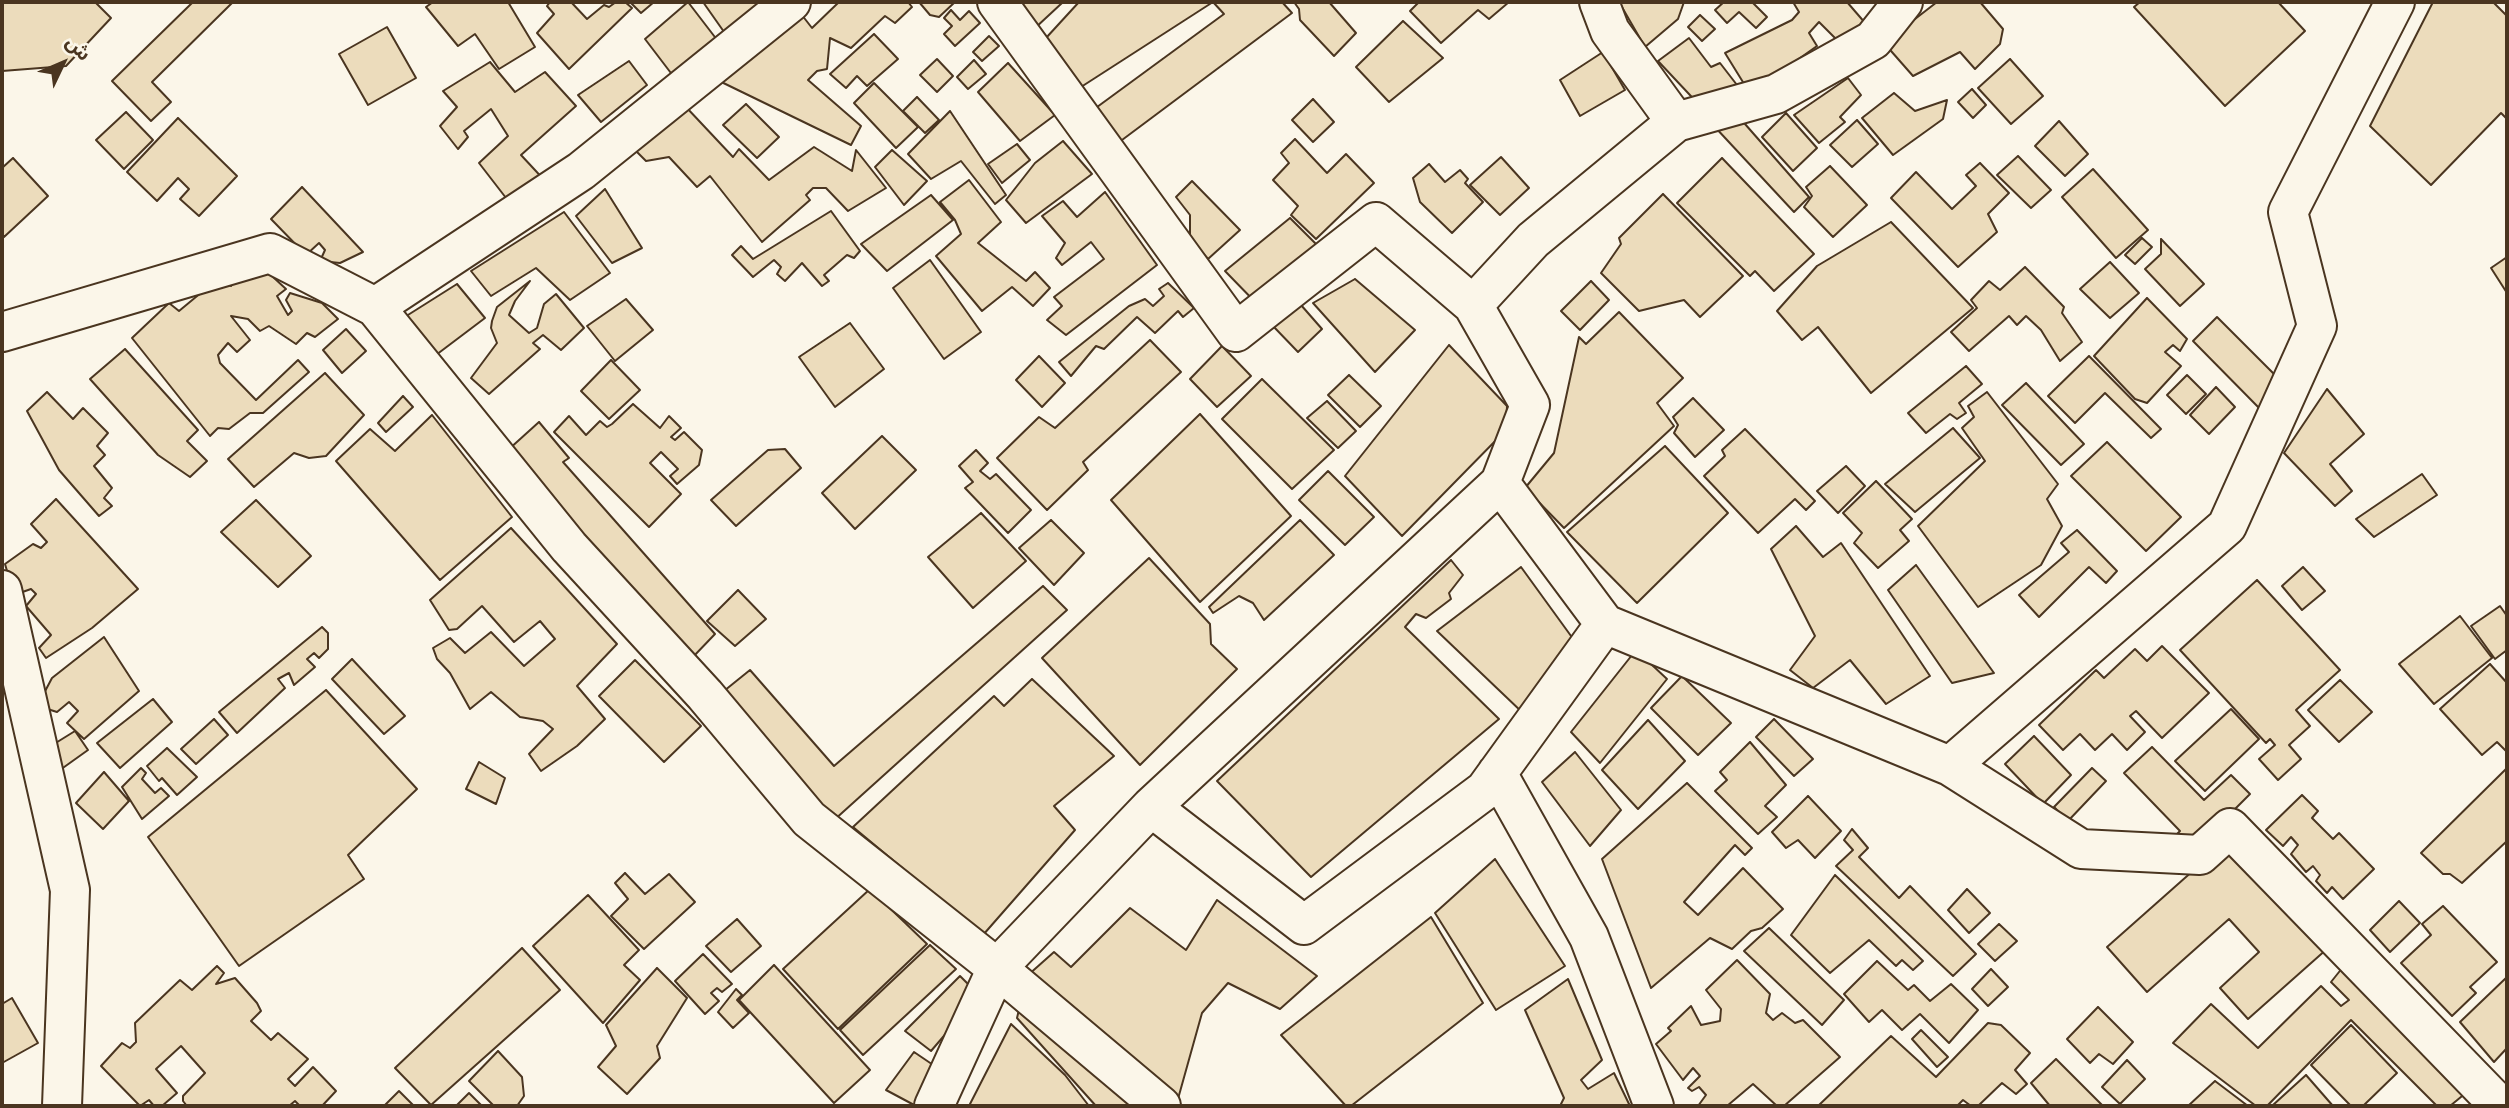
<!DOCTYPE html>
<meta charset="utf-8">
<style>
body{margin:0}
#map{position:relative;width:2509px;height:1108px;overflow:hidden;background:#fbf6e9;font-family:"Roboto Serif","Noto Sans Arabic",serif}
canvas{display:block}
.frame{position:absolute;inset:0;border:4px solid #4a3520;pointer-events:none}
.north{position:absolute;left:28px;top:28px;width:70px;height:70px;-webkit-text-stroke:5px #fbf6e9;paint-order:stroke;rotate:46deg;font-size:19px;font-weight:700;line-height:28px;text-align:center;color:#4a3520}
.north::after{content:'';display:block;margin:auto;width:24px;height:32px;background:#4a3520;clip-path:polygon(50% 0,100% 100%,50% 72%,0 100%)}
</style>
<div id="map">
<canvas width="2509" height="1108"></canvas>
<div class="frame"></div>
<div class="north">ش</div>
</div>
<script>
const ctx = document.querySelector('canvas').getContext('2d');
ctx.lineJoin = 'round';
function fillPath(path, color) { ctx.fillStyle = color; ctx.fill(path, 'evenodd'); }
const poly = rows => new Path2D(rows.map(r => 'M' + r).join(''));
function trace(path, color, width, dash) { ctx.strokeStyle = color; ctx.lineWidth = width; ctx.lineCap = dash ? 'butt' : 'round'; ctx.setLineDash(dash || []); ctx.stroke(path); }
const building = poly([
 [2,2,95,2,111,18,66,66,2,71,2,2],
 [193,2,233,2,152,82,171,102,151,121,112,81,193,2],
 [433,2,508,2,535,47,499,69,475,34,458,46,426,7,433,2],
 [550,2,571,2,587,19,604,5,609,7,616,2,625,2,632,8,569,69,537,33,554,14,547,6,550,2],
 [630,2,654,2,641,13,630,2],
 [688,2,721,45,677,81,645,39,688,2],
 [703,2,767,2,729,39,703,2],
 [839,2,908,2,912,7,895,23,885,16,851,48,830,38,827,69,817,71,808,80,861,126,851,145,709,76,798,10,812,28,839,2],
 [919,2,955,2,939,17,930,15,919,2],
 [1010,2,1061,2,1062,3,1034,29,1010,2],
 [1079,2,1282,2,1292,13,1118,143,1093,110,1224,14,1213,2,1081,87,1046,38,1079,2],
 [1294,2,1329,2,1356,33,1334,56,1300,20,1299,9,1294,2],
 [1419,2,1509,2,1489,19,1478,10,1441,43,1410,11,1419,2],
 [1619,2,1684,2,1678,19,1645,47,1619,2],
 [1724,2,1752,2,1767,17,1756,28,1739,12,1727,23,1715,10,1724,2],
 [1793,2,1847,2,1866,24,1840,43,1819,22,1809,33,1817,46,1786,68,1746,87,1725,53,1792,20,1799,12,1793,2],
 [1937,2,1980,2,2003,29,2000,44,1975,69,1960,52,1913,76,1884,43,1937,2],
 [2140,2,2278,2,2305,31,2225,106,2134,7,2140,2],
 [2433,2,2493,2,2507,16,2507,119,2501,113,2431,185,2370,126,2433,2],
 [951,10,960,20,969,11,980,23,955,46,944,34,952,26,944,18,951,10],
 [1700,15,1715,29,1702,41,1688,27,1700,15],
 [1403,21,1443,58,1389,102,1356,67,1403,21],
 [387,27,416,78,368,105,339,54,387,27],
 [874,34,898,59,867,86,857,76,846,88,830,74,874,34],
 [989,36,999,46,982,61,973,52,989,36],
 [1689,38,1711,67,1720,63,1737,85,1704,110,1658,61,1689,38],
 [1603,52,1625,90,1580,116,1560,80,1603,52],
 [937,59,953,76,937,92,920,75,937,59],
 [2010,59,2043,96,2011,124,1978,88,2010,59],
 [974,60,986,74,968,89,957,77,974,60],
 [629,61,647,85,601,122,578,95,629,61],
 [490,62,515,92,545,72,576,106,521,155,547,183,513,207,479,163,508,136,491,109,464,131,468,137,458,149,440,126,457,107,443,91,490,62],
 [1008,63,1055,115,1020,141,978,92,1008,63],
 [1848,78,1861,95,1840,117,1845,122,1819,143,1794,115,1848,78],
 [874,83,918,127,896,148,854,103,874,83],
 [1972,89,1986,105,1973,118,1958,102,1972,89],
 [1894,93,1915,111,1947,100,1943,119,1893,155,1862,118,1894,93],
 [917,97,939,120,925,133,903,111,917,97],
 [1313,99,1334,122,1313,142,1292,120,1313,99],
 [746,104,779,137,757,158,723,125,746,104],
 [686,107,733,157,739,149,769,180,814,147,852,171,856,150,886,188,848,211,826,188,813,188,806,195,810,200,762,242,710,176,697,187,669,157,646,161,636,151,686,107],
 [950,111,1006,195,995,204,961,161,931,179,908,154,950,111],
 [126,112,153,140,124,169,96,140,126,112],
 [1786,113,1817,148,1793,171,1762,137,1786,113],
 [1738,116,1809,197,1794,212,1714,126,1738,116],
 [178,118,237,176,199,216,180,199,189,189,178,178,157,201,127,172,178,118],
 [1857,120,1878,144,1852,167,1830,145,1857,120],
 [2059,121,2088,154,2065,176,2035,146,2059,121],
 [1295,139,1327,173,1346,154,1374,183,1316,239,1291,215,1298,206,1273,180,1289,163,1281,153,1295,139],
 [1063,141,1092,174,1026,223,1006,200,1035,163,1063,141],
 [1017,144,1030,160,1002,183,988,164,1017,144],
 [892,150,927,181,904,205,875,167,892,150],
 [2018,156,2051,190,2031,208,1997,175,2018,156],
 [1501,157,1529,188,1500,215,1470,185,1501,157],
 [13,158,48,196,4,237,2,234,2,168,13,158],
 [1722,158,1814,254,1774,291,1755,271,1750,276,1677,203,1722,158],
 [1980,163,2009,193,1988,214,1997,232,1958,267,1891,198,1916,172,1952,209,1976,186,1966,175,1980,163],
 [1429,164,1445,182,1460,170,1468,179,1465,183,1483,202,1452,233,1420,202,1413,178,1429,164],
 [1830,166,1867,205,1833,237,1804,207,1812,196,1806,187,1830,166],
 [2093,169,2148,230,2116,258,2062,197,2093,169],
 [969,180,1001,222,978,243,1026,281,1035,272,1050,288,1033,306,1012,287,982,311,936,256,961,234,955,220,940,202,969,180],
 [1192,181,1240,230,1208,259,1190,239,1190,215,1176,197,1192,181],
 [302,187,363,252,340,263,320,261,325,250,319,243,306,255,271,219,302,187],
 [605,189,642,248,612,263,576,216,605,189],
 [1105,192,1157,265,1066,335,1047,320,1062,306,1054,297,1104,259,1091,242,1062,265,1056,258,1065,243,1042,216,1063,201,1077,217,1105,192],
 [1663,194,1743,276,1700,317,1684,300,1639,311,1601,273,1621,244,1619,238,1663,194],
 [931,195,953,220,887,271,861,244,931,195],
 [831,211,860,251,854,258,847,255,824,275,829,281,822,286,802,263,785,281,777,274,781,267,774,260,753,277,732,255,741,246,753,259,831,211],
 [564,212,610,273,570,300,536,268,491,296,471,271,564,212],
 [1290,218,1323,251,1260,307,1225,271,1290,218],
 [1891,222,1973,308,1871,393,1818,327,1802,340,1777,311,1817,266,1891,222],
 [2142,238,2152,247,2135,264,2125,255,2142,238],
 [2161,239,2204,284,2180,306,2145,269,2161,254,2161,239],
 [2507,257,2507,293,2491,268,2507,257],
 [930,260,981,332,944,359,893,288,930,260],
 [2110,262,2139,293,2110,318,2080,289,2110,262],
 [260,265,286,289,277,296,288,315,292,311,286,300,290,293,322,303,338,319,315,337,307,333,296,344,269,326,260,331,248,319,231,316,250,340,237,352,228,343,218,355,220,363,256,400,298,360,309,372,263,413,250,413,229,429,218,428,210,436,132,338,169,303,179,311,220,277,231,286,241,272,260,265],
 [2025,267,2064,307,2062,313,2082,342,2060,361,2041,330,2026,316,2017,325,2009,316,1969,351,1951,332,1977,308,1971,300,1989,281,2000,290,2025,267],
 [1355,279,1415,330,1375,372,1313,303,1355,279],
 [530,281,515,301,509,315,529,333,537,328,544,304,556,294,584,328,561,350,543,335,533,343,540,349,489,394,471,378,497,343,491,328,492,321,497,307,530,281],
 [1591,281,1609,300,1580,330,1561,311,1591,281],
 [1168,283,1194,308,1183,317,1178,311,1155,333,1137,317,1104,349,1096,346,1071,376,1059,362,1129,306,1145,299,1153,306,1164,296,1159,289,1168,283],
 [457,284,485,318,432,358,400,320,457,284],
 [2147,298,2187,339,2180,351,2173,345,2165,352,2181,366,2147,403,2135,399,2094,356,2147,298],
 [626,299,653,330,615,361,587,326,626,299],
 [1301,305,1322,329,1298,352,1273,326,1301,305],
 [1619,312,1683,378,1657,403,1674,426,1564,528,1525,488,1554,453,1579,337,1586,344,1619,312],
 [2217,317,2280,380,2263,412,2193,341,2217,317],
 [850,323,884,369,835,407,799,357,850,323],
 [346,329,366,351,342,373,323,350,346,329],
 [1150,340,1181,372,1083,462,1088,470,1047,510,997,458,1039,417,1055,428,1150,340],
 [1449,345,1507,406,1506,430,1402,536,1345,476,1449,345],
 [1222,346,1251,376,1217,407,1190,379,1222,346],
 [125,349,198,430,187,441,207,461,190,477,158,455,90,379,125,349],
 [1039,356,1065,383,1042,407,1016,380,1039,356],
 [2089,356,2161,429,2151,438,2105,393,2075,423,2048,396,2089,356],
 [611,360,640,390,609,419,581,391,611,360],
 [1966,366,1982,384,1959,403,1966,413,1957,419,1950,414,1926,433,1908,413,1966,366],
 [325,373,364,415,326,456,309,458,294,453,254,487,228,459,325,373],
 [1349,375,1381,406,1360,427,1328,395,1349,375],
 [2187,375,2206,394,2186,414,2167,395,2187,375],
 [1262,379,1334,450,1292,489,1222,419,1262,379],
 [2026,383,2084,444,2061,465,2002,405,2026,383],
 [2216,387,2235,407,2209,434,2190,415,2216,387],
 [2327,389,2364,434,2330,464,2352,491,2335,506,2284,453,2327,389],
 [47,392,73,419,83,408,108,433,97,446,105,455,94,466,112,488,104,498,112,506,99,516,59,470,27,411,47,392],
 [1987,392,2058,484,2047,499,2062,526,2041,565,1978,607,1918,526,1985,461,1962,428,1974,417,1968,406,1987,392],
 [403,396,413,407,386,432,378,423,403,396],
 [1693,398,1724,430,1695,457,1674,433,1678,425,1673,417,1693,398],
 [1327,401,1356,431,1338,448,1307,418,1327,401],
 [633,404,660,428,669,416,681,428,671,437,675,440,684,432,702,450,699,465,677,484,670,476,678,469,661,452,650,463,681,494,649,527,554,432,569,416,586,435,600,421,607,427,612,424,633,404],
 [1200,414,1291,516,1200,602,1111,500,1200,414],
 [432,415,512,517,440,580,336,461,370,429,395,451,432,415],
 [539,422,569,458,563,462,715,634,692,658,508,450,539,422],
 [1953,428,1980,458,1915,512,1885,484,1953,428],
 [1745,429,1815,501,1806,510,1795,499,1758,533,1704,476,1725,456,1722,450,1745,429],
 [882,436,916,470,855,529,822,493,882,436],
 [2107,442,2181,517,2146,551,2071,476,2107,442],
 [1665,446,1728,513,1637,603,1567,532,1665,446],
 [785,449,801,468,736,526,711,500,768,450,785,449],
 [976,450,988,463,980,471,990,479,996,474,1031,510,1008,533,965,488,973,482,959,466,976,450],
 [1846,466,1865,486,1838,513,1817,491,1846,466],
 [1328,471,1374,517,1345,545,1299,500,1328,471],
 [2422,474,2437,495,2374,537,2356,519,2422,474],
 [1876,481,1912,519,1900,530,1909,541,1878,568,1854,543,1862,533,1843,513,1876,481],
 [56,499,138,589,92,628,46,658,39,648,51,635,26,606,36,594,31,589,14,595,5,564,33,544,41,548,47,542,31,524,56,499],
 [256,500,311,556,278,587,221,532,256,500],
 [981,513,1026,561,973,608,928,557,981,513],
 [1051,520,1084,553,1054,585,1019,548,1051,520],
 [1300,520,1334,555,1264,620,1253,603,1239,596,1213,613,1209,607,1300,520],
 [1796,526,1823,557,1841,543,1930,676,1886,704,1850,660,1813,688,1790,670,1815,636,1771,549,1796,526],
 [511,528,617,644,577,686,605,719,577,746,541,771,529,754,553,729,543,721,520,717,491,692,470,709,450,673,437,659,433,648,450,638,465,653,491,632,524,666,555,639,540,621,514,642,482,606,457,629,449,630,430,600,511,528],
 [2077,530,2117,571,2106,583,2089,567,2039,617,2019,595,2069,552,2061,543,2077,530],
 [1149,558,1210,624,1211,644,1237,669,1140,765,1042,658,1149,558],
 [1451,560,1463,575,1449,593,1451,599,1426,618,1416,614,1405,627,1499,719,1311,877,1217,781,1451,560],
 [1916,565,1994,673,1952,683,1888,590,1916,565],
 [1521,567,1579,647,1524,714,1437,631,1521,567],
 [2303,567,2325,591,2302,610,2282,586,2303,567],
 [2257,580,2340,670,2296,710,2310,726,2289,745,2301,759,2278,780,2259,759,2275,745,2270,739,2266,743,2180,650,2257,580],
 [1043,586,1067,610,833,821,719,695,750,670,834,766,1043,586],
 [738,590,766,619,735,646,707,621,738,590],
 [2500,606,2507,616,2507,650,2495,659,2471,626,2500,606],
 [2460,616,2492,658,2434,704,2399,664,2460,616],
 [322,627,328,633,328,649,319,658,314,653,307,659,315,667,294,685,289,673,278,679,285,688,237,733,219,712,322,627],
 [104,637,139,691,84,739,67,723,78,711,69,702,57,712,41,707,42,697,52,678,104,637],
 [2162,646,2209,693,2162,738,2136,711,2130,716,2145,732,2127,750,2112,734,2095,750,2080,734,2063,750,2039,725,2096,670,2104,678,2135,649,2147,661,2162,646],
 [1636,650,1667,679,1600,763,1571,732,1636,650],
 [352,659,405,716,384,734,332,679,352,659],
 [635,660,701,726,664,762,599,696,635,660],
 [2490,664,2507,683,2507,752,2497,742,2482,755,2440,709,2490,664],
 [1682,676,1731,723,1698,755,1651,708,1682,676],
 [1032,679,1114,756,1054,806,1075,830,983,935,853,827,994,696,1004,706,1032,679],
 [2340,680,2372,712,2339,742,2308,710,2340,680],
 [326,690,417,789,348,855,364,879,239,966,148,837,326,690],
 [153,699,172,722,120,768,97,743,153,699],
 [2231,709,2259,739,2205,791,2175,761,2231,709],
 [214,719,228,735,196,764,181,749,214,719],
 [1774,719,1813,759,1794,776,1756,737,1774,719],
 [1648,720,1685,761,1638,809,1602,770,1648,720],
 [75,731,88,750,60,770,46,749,75,731],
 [2034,736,2071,775,2043,804,2005,764,2034,736],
 [1750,742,1786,785,1765,806,1777,817,1758,834,1715,791,1727,780,1720,772,1750,742],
 [2152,747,2204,800,2231,775,2250,794,2193,851,2170,841,2180,831,2124,773,2152,747],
 [167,748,197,777,177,795,162,778,159,781,147,766,167,748],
 [1575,752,1621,810,1590,846,1542,782,1575,752],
 [479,762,505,778,496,804,466,789,479,762],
 [141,768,146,773,142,779,155,793,161,788,169,796,142,819,122,787,141,768],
 [2092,768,2106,781,2068,821,2054,807,2092,768],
 [2507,768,2507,841,2462,883,2450,874,2443,874,2421,853,2507,768],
 [104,772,129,801,103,829,76,803,104,772],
 [1687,783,1752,848,1745,855,1735,845,1684,902,1698,915,1743,868,1783,909,1762,928,1751,931,1732,949,1710,938,1651,988,1602,859,1687,783],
 [2302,795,2318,811,2312,818,2333,839,2339,833,2374,869,2343,899,2332,887,2327,893,2316,881,2320,875,2313,866,2306,872,2291,854,2298,845,2291,837,2283,846,2266,830,2302,795],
 [1808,796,1841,831,1815,858,1798,840,1786,848,1772,832,1808,796],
 [1852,829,1868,848,1859,857,1899,898,1910,886,1976,954,1953,976,1836,866,1853,850,1844,840,1852,829],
 [2230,838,2328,948,2248,1019,2220,988,2259,952,2229,919,2147,992,2107,947,2230,838],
 [1495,859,1565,966,1496,1010,1435,913,1495,859],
 [625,873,645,894,669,874,695,902,644,949,611,916,628,899,615,883,625,873],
 [1835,875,1923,961,1913,970,1902,960,1896,966,1869,940,1830,973,1791,935,1835,875],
 [870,889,927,944,838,1029,783,969,870,889],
 [1967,889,1990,913,1969,933,1948,910,1967,889],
 [588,895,639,950,624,965,640,980,603,1023,533,946,588,895],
 [1217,900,1317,976,1280,1009,1228,983,1202,1013,1176,1106,1096,1106,1017,1018,1027,976,1054,952,1071,967,1130,908,1186,950,1217,900],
 [2399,901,2420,923,2390,952,2370,930,2399,901],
 [2443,906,2497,962,2470,987,2476,993,2452,1016,2401,963,2431,935,2422,924,2443,906],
 [1431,917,1483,1003,1351,1106,1346,1106,1281,1035,1431,917],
 [737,919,761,946,731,972,706,946,737,919],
 [1999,924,2017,941,1995,961,1978,944,1999,924],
 [1769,928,1844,1000,1822,1025,1744,951,1769,928],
 [930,945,956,969,863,1055,840,1030,930,945],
 [522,948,560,990,431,1105,395,1068,522,948],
 [703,954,732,984,722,992,717,988,711,993,719,1001,705,1014,675,981,703,954],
 [1737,960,1770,994,1766,1013,1773,1020,1782,1013,1795,1023,1803,1020,1840,1057,1784,1106,1777,1106,1753,1084,1727,1106,1698,1106,1706,1095,1699,1087,1692,1091,1688,1088,1700,1076,1693,1068,1683,1080,1656,1044,1671,1031,1668,1028,1691,1006,1701,1025,1720,1021,1721,1009,1706,990,1737,960],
 [1877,961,1908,990,1914,985,1930,1001,1951,984,1978,1010,1949,1043,1920,1014,1902,1030,1882,1010,1869,1022,1844,994,1877,961],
 [2347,962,2467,1092,2450,1106,2437,1106,2351,1020,2267,1106,2256,1106,2173,1043,2211,1004,2258,1048,2321,986,2341,1006,2349,1000,2331,982,2347,962],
 [774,965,870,1070,834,1103,739,1000,774,965],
 [217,966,224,973,216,984,235,978,257,1003,261,1011,251,1021,271,1040,278,1033,308,1059,288,1079,295,1086,313,1067,336,1091,322,1106,300,1106,295,1101,289,1106,187,1106,183,1101,183,1096,205,1073,181,1046,156,1069,177,1093,162,1106,154,1106,149,1100,140,1106,101,1066,122,1043,130,1048,136,1042,135,1023,180,980,192,990,217,966],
 [657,968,687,998,657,1046,660,1058,627,1094,598,1067,616,1046,606,1025,657,968],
 [1991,969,2008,987,1988,1006,1972,989,1991,969],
 [960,976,979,995,931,1051,905,1031,960,976],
 [2507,977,2507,1048,2494,1062,2460,1022,2507,977],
 [1568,979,1602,1060,1581,1080,1588,1089,1614,1073,1630,1106,1560,1106,1564,1098,1525,1010,1568,979],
 [736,989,742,995,737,1000,749,1013,733,1028,718,1012,736,989],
 [12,998,38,1043,2,1063,2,1004,12,998],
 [2098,1007,2133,1042,2113,1064,2099,1054,2090,1063,2067,1039,2098,1007],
 [1988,1023,2001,1025,2030,1053,2015,1070,2027,1084,2016,1094,2002,1083,1978,1106,1971,1106,1963,1100,1957,1106,1818,1106,1891,1036,1936,1077,1988,1023],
 [1011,1024,1065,1075,1089,1106,971,1106,970,1104,1011,1024],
 [2351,1025,2397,1073,2363,1106,2351,1106,2311,1065,2351,1025],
 [1921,1030,1948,1057,1937,1067,1912,1039,1921,1030],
 [498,1051,522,1077,524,1096,517,1106,494,1106,469,1081,498,1051],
 [914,1052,945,1073,916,1106,886,1090,914,1052],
 [2056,1059,2103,1106,2050,1106,2031,1083,2056,1059],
 [2127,1060,2145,1079,2120,1104,2102,1087,2127,1060],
 [2306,1075,2333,1106,2274,1106,2273,1105,2306,1075],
 [2215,1081,2248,1106,2188,1106,2215,1081],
 [399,1091,414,1106,384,1106,399,1091],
 [469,1093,482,1106,456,1106,469,1093]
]);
fillPath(building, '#ecdcbc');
trace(building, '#4a3520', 2);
const street = poly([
 [997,2,1236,332,1376,222,1473,305],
 [1599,2,1610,31,1676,122],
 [375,307,569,547,705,695,809,819,997,968,1161,1106],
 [2,332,270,253,375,307,581,171,791,2],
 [2,590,70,890,62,1106],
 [1605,624,1950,766,2227,526,2317,326,2288,212,2395,2],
 [1950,766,2081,849,2200,855,2230,828,2500,1106],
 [1497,773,1589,937,1654,1106],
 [1151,807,1304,925,1485,790,1605,624,1500,483],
 [934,1106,997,968,1151,807,1500,483,1530,405,1473,305,1533,240,1676,122,1776,94,1873,40,1903,2]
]);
trace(street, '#4a3520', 42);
trace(street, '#fbf6e9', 38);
</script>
